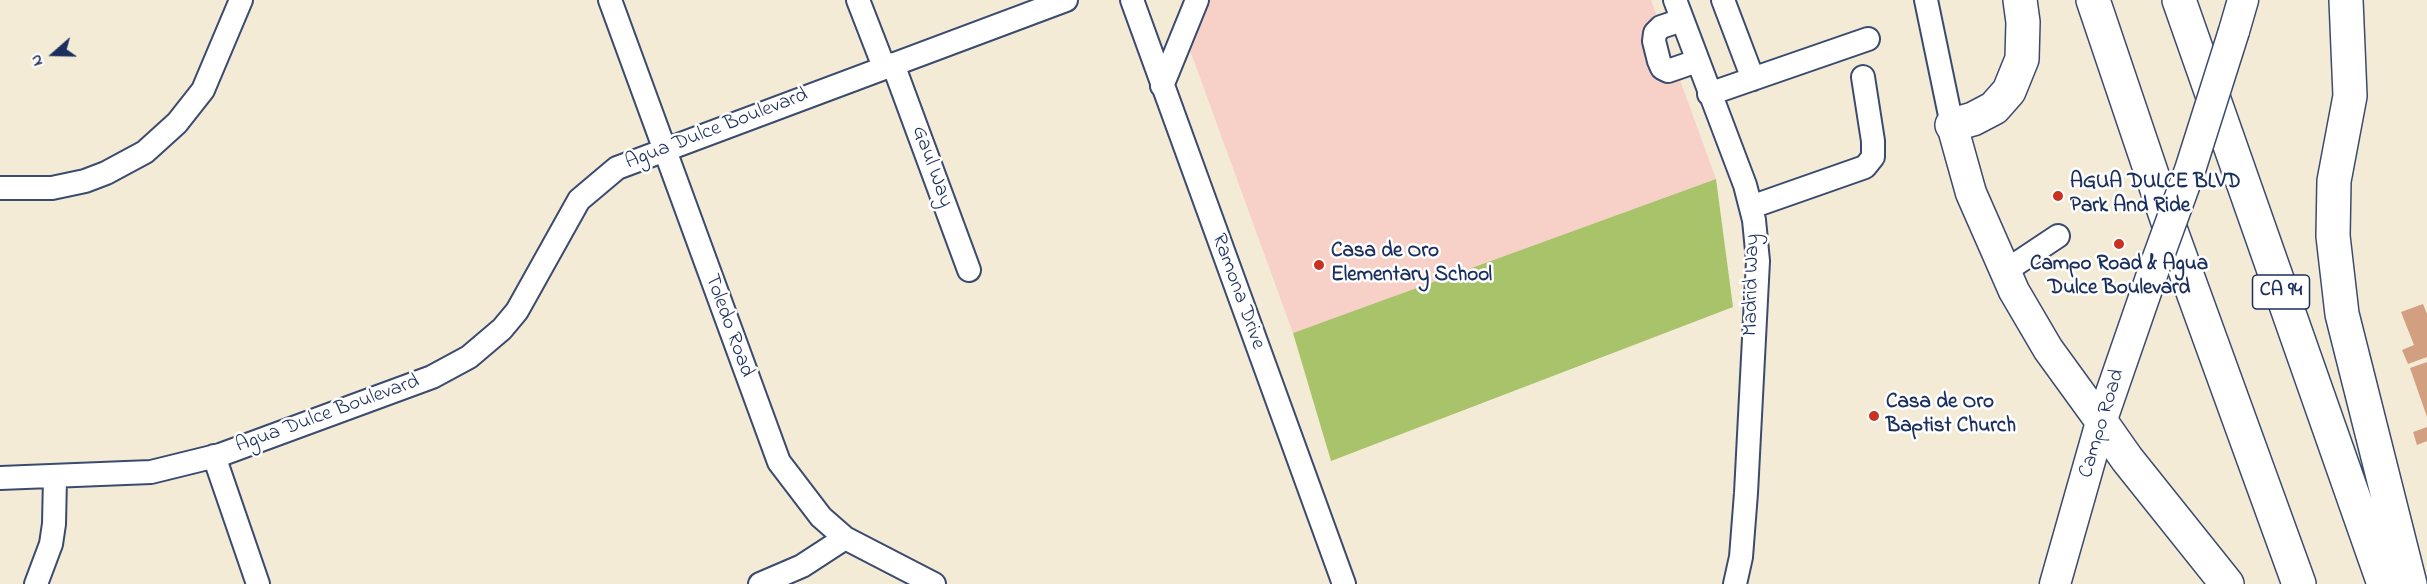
<!DOCTYPE html>
<style>
body{margin:0}
#map{position:relative;width:2427px;height:584px;overflow:hidden;background:#f3ebd6;font-family:"Indie Flower",sans-serif}
canvas{display:block}
.north{position:absolute;left:24px;top:24px;width:60px;height:60px;-webkit-text-stroke:4px #fff;paint-order:stroke;rotate:250deg;font-size:16px;font-weight:700;line-height:24px;text-align:center;color:#1b2f5e}
.north::after{content:'';display:block;margin:auto;width:21px;height:27px;background:#1b2f5e;clip-path:polygon(50% 0,100% 100%,50% 72%,0 100%)}
</style>
<div id="map">
<canvas width="2427" height="584"></canvas>
<div class="north">N</div>
</div>
<script>
const ctx = document.querySelector('canvas').getContext('2d');
ctx.lineJoin = 'round';
function fillPath(path, color) { ctx.fillStyle = color; ctx.fill(path, 'evenodd'); }
const poly = rows => new Path2D(rows.map(r => 'M' + r).join(''));
function trace(path, color, width, dash) { ctx.strokeStyle = color; ctx.lineWidth = width; ctx.lineCap = dash ? 'butt' : 'round'; ctx.setLineDash(dash || []); ctx.stroke(path); }
function label(font, color, halo, rows, align = 'center') {
  ctx.font = font + ' "Indie Flower",sans-serif'; ctx.lineWidth = 5; ctx.setLineDash([]); ctx.textBaseline = 'middle'; ctx.strokeStyle = halo; ctx.fillStyle = color; for (const [text, x, y, turn = 0] of rows) {
    ctx.save(); ctx.translate(x, y); ctx.rotate((+turn || 0) * Math.PI / 180); ctx.textAlign = isNaN(turn) ? turn : align; if (halo) ctx.strokeText(text, 0, 0); ctx.fillText(text, 0, 0); ctx.restore();
  }
}
fillPath(poly([
 [1185,0,1651,0,1716,179,1293,333,1179,20]
]), '#f7d1c8');
fillPath(poly([
 [1716,179,1733,307,1331,461,1293,333]
]), '#a9c36a');
fillPath(poly([
 [2423,304,2427,314,2427,357,2408,364,2402,350,2414,345,2401,312],
 [2427,362,2427,417,2410,368],
 [2427,427,2427,441,2417,445,2413,432]
]), '#d2a080');
const minor = poly([
 [610,0,779,462,821,517,845,538,934,584],
 [858,0,884,67],
 [1132,0,1344,584],
 [1675,0,1745,185,1754,220,1758,261,1746,493,1741,557,1735,584],
 [1723,0,1753,79],
 [1926,0,1952,125],
 [1682,20,1661,27,1655,33,1654,41,1659,61,1662,68,1668,71,1697,61],
 [893,64,969,270],
 [1162,86,1197,0],
 [1709,94,1868,39],
 [0,188,52,188,85,181,106,173,145,152,177,123,203,90,241,0],
 [1751,207,1865,167,1873,157,1873,141,1863,77],
 [2004,272,2058,236],
 [214,456,258,584],
 [0,478,151,472,220,455,432,377,469,357,502,329,517,311,579,200,617,168,1066,0],
 [36,584,51,544,54,524,55,478],
 [760,584,802,566,845,538]
]);
const major = poly([
 [2234,31,2243,0],
 [1952,125,1971,193,2014,291,2048,349,2101,422],
 [2055,584,2101,422,2155,266]
]);
const highway = poly([
 [2093,0,2172,234,2299,584],
 [2179,0,2384,584],
 [2346,0,2350,96,2334,181,2333,236,2342,314,2410,584],
 [1952,125,1973,119,1994,108,2009,91,2022,59,2023,22,2020,0],
 [2101,422,2127,459,2227,584]
]);
trace(minor, '#3b4b70', 26);
trace(major, '#3b4b70', 33);
trace(highway, '#3b4b70', 36);
trace(minor, '#fff', 22);
trace(major, '#fff', 30);
trace(highway, '#fff', 33);
const majorBridge = poly([
 [2155,266,2190,170,2234,31]
]);
trace(majorBridge, '#3b4b70', 33, []);
trace(majorBridge, '#fff', 30);
for (const [x, y, r, color] of [
 [2058,196,6,"#c8321e"],
 [2119,244,6,"#c8321e"],
 [1319,265,6,"#c8321e"],
 [1874,416,6,"#c8321e"]
]) { const dot = new Path2D(); dot.arc(x, y, r, 0, 2 * Math.PI); ctx.fillStyle = color; ctx.fill(dot); trace(dot, '#fff', 2); }
for (const [x, y, w] of [
 [2281,292,57]
]) { const box = new Path2D(); box.roundRect(x - w / 2, y - 17, w, 34, 4.5); ctx.fillStyle = '#fff'; ctx.fill(box); trace(box, '#1b2f5e', 1.5); }
label('bold 20px', '#1b2f5e', null, [
 ["CA 94",2281,292]
]);
label('21px', '#1b2f5e', '#fff', [
 ["Agua Dulce Boulevard",717,130,-21],
 ["Gaul Way",931,167,70],
 ["Madrid Way",1753,285,-89],
 ["Ramona Drive",1237,292,70],
 ["Toledo Road",728,326,70],
 ["Agua Dulce Boulevard",328,415,-20],
 ["Campo Road",2103,424,-73]
]);
label('bold 21px', '#1b2f5e', '#fff', [
 ["AGUA DULCE BLVD",2070,184],
 ["Park And Ride",2070,208],
 ["Casa de Oro",1331,253],
 ["Elementary School",1331,277],
 ["Campo Road & Agua",2119,266,"center"],
 ["Dulce Boulevard",2119,290,"center"],
 ["Casa de Oro",1886,404],
 ["Baptist Church",1886,428]
], 'left');
</script>
